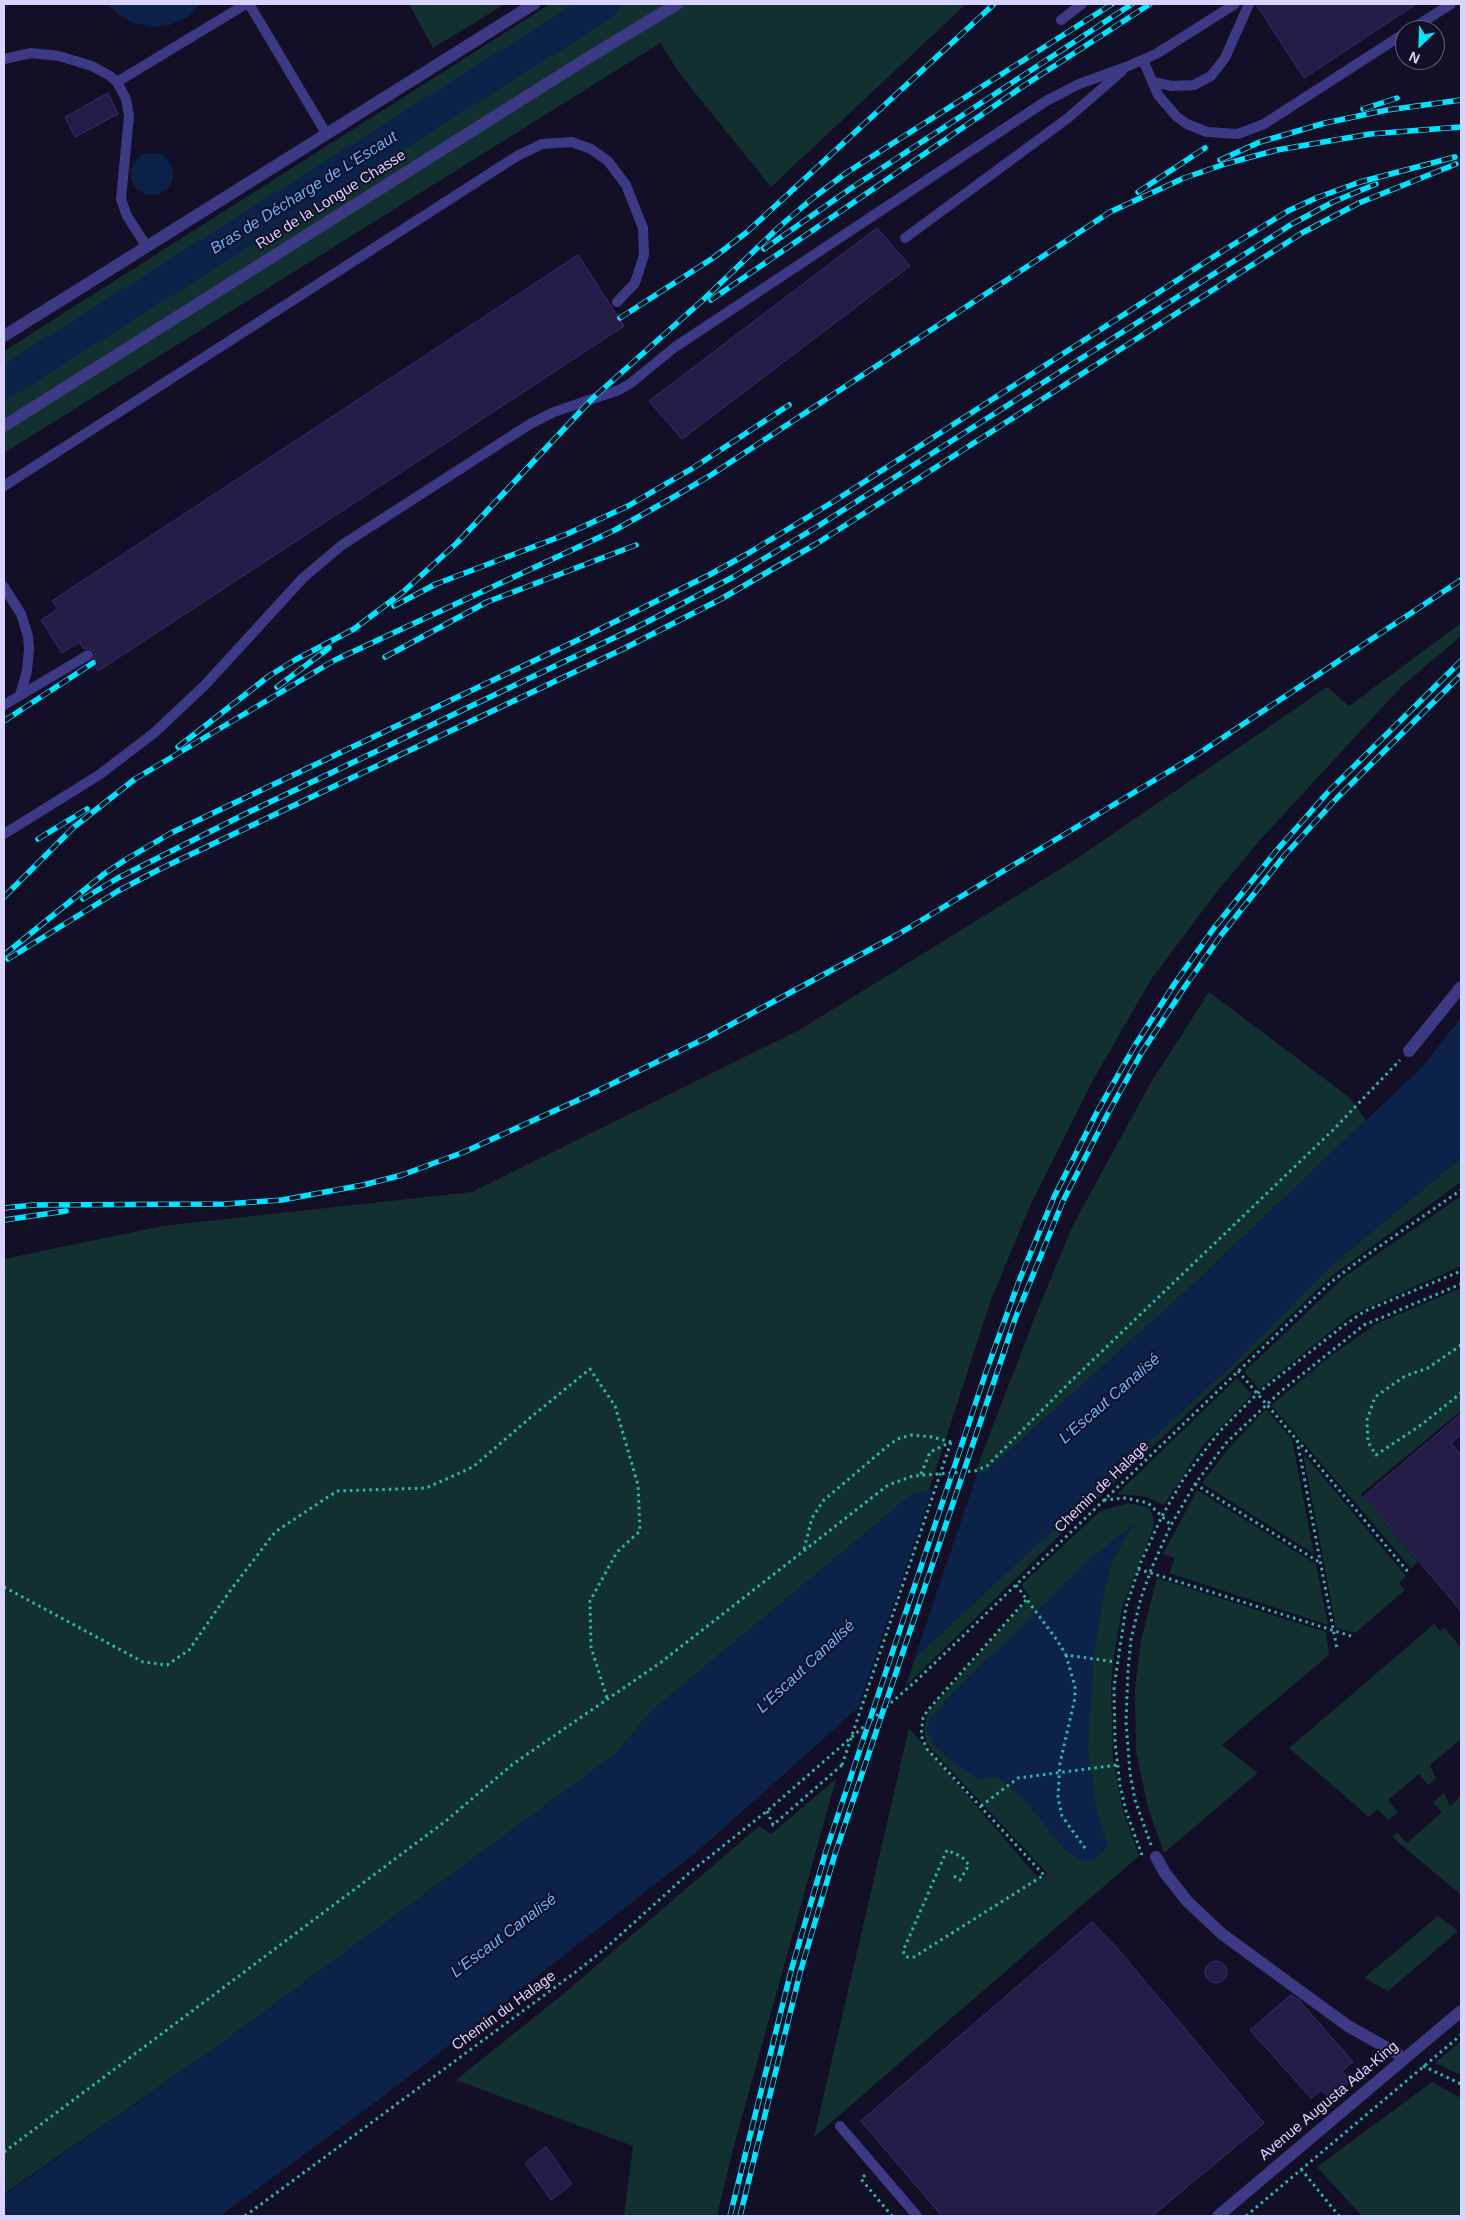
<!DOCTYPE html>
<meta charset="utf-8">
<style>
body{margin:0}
#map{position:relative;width:1465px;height:2220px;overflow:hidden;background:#130f26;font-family:Helvetica,sans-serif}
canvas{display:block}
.frame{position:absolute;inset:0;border:5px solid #d9d4ff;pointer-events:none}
.north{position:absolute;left:1395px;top:20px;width:50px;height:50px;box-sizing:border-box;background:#130f26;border:1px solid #625e7d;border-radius:50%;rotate:204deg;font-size:14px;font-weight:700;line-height:20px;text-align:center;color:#d9d4ff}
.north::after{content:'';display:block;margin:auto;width:18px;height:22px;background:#00e5ff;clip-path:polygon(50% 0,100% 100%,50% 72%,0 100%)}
</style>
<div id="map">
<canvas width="1465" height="2220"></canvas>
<div class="frame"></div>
<div class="north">N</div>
</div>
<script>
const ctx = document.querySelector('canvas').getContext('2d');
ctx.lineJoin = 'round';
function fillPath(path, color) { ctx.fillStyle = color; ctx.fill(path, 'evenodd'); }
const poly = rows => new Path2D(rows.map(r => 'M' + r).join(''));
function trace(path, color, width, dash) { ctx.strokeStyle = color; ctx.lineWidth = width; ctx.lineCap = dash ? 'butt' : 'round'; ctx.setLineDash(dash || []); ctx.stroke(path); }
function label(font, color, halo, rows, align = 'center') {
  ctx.font = font + ' Helvetica,sans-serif'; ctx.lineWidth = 4; ctx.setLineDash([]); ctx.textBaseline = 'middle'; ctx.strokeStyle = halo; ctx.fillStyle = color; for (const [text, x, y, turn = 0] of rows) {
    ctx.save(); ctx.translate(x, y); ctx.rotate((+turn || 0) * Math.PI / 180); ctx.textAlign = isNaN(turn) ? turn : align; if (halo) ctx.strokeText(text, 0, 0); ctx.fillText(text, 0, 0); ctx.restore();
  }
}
fillPath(poly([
 [409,4,505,4,433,48],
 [550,4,966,4,771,187,680,74,660,43,4,453,4,351],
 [1461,623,1461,636,1402,686,1261,839,1216,893,1152,978,1092,1082,1030,1206,991,1300,929,1490,910,1496,650,1712,618,1752,212,2050,4,2194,4,1259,162,1226,472,1192,801,1029,1076,859,1327,687,1349,706],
 [1209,992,1350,1098,1366,1120,1199,1279,987,1471,974,1475,1036,1314,1073,1225,1150,1084],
 [1461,1158,1461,1182,1334,1274,1057,1538,906,1686,915,1658,1340,1258],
 [1461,1196,1461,1266,1351,1315,1259,1389,1244,1372,1344,1277],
 [1461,1288,1461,1411,1361,1494,1418,1562,1411,1568,1271,1405,1332,1355,1376,1324],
 [1237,1378,1252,1395,1203,1445,1164,1505,1146,1497,1117,1494],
 [1266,1409,1292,1439,1314,1554,1202,1483,1228,1449],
 [1303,1453,1406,1576,1399,1583,1405,1590,1355,1633,1336,1628],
 [1197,1490,1316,1564,1328,1625,1169,1573,1175,1558,1163,1554],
 [1128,1503,1148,1507,1153,1515,1154,1526,1122,1608,1114,1656,1111,1686,1113,1757,1122,1807,1139,1856,814,2137,909,1728,1041,1881,1047,1873,931,1749,926,1741,924,1730,928,1712,1030,1597,1021,1585,1100,1511],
 [1157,1578,1326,1632,1329,1655,1222,1745,1258,1773,1164,1853,1148,1808,1136,1751,1135,1689,1141,1640],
 [1434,1624,1440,1631,1445,1628,1461,1648,1461,1739,1430,1765,1436,1778,1428,1785,1419,1774,1388,1800,1398,1813,1388,1820,1378,1809,1369,1817,1289,1748],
 [836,1779,733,2149,717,2216,624,2216,633,2146,456,2080,562,1995,759,1826,771,1834],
 [1444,1793,1450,1806,1461,1796,1461,1895,1392,1837,1397,1832,1407,1843,1442,1812,1433,1802],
 [1438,1916,1458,1931,1388,1991,1364,1978],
 [1461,2041,1461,2075,1435,2063],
 [1432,2082,1461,2098,1461,2216,1362,2216,1317,2167]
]), '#12302f');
fillPath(poly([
 [108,4,200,4,187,17,170,25,152,27,134,23,117,14],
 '131 174a21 21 0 1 1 42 0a21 21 0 1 1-42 0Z',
 [1461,1018,1461,1158,1340,1258,1225,1372,921,1652,699,1850,384,2096,220,2216,4,2216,4,2195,212,2050,618,1752,650,1712,910,1496,987,1471,1199,1279,1421,1068],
 [1134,1524,1111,1565,1105,1589,1094,1654,1088,1748,1097,1811,1108,1847,1093,1860,1080,1861,1063,1848,1027,1803,999,1777,978,1779,956,1765,933,1744,927,1728,930,1718,950,1696,1093,1556]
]), '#0c2248');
fillPath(poly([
 [978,1471,913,1663,856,1714,934,1485]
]), '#130f26');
trace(poly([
 [4,383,604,4]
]), '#0c2248', 32);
const building = poly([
 [1256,4,1416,4,1304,78,1256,4],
 [108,93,118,114,75,137,65,117,108,93],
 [877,228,910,266,682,439,649,401,877,228],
 [578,255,624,326,98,671,92,661,95,655,94,651,88,648,84,649,79,642,62,653,41,620,58,609,52,601,578,255],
 [1461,1414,1461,1435,1451,1443,1461,1455,1461,1611,1364,1496,1461,1414],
 [1092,1922,1117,1948,1264,2123,1152,2216,942,2216,861,2121,1092,1922],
 '1205 1972a11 11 0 1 1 22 0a11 11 0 1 1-22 0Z',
 [1291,1995,1299,2000,1353,2062,1342,2071,1351,2081,1330,2099,1322,2090,1311,2098,1250,2030,1291,1995],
 [546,2147,572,2184,551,2200,525,2163,546,2147]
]);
fillPath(building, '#241b47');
trace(building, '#3b2d73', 1);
trace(poly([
 [1461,1345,1428,1368,1405,1376,1375,1397,1367,1420,1368,1442,1376,1455,1421,1425,1461,1393],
 [1238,1371,1297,1440,1337,1649],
 [1297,1440,1409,1573],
 [921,1474,930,1452,951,1442],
 [1195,1484,1319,1562],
 [1104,1500,1125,1498,1148,1503,1171,1525],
 [804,1549,812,1518,824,1500,890,1444,900,1438,912,1435,932,1437,951,1442],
 [1138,1569,1351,1636],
 [1016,1585,1057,1640,1066,1655,1116,1662],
 [4,1587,143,1662,167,1665,189,1650,230,1591,275,1532,337,1491,426,1488,473,1467,531,1417,590,1369,615,1406,638,1485,640,1531,617,1552,590,1601,591,1647,607,1698],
 [1066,1655,1075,1687,1075,1698,1060,1763,1058,1797,1062,1816,1087,1851],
 [981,1806,1018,1778,1117,1765],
 [767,1811,773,1825,842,1765],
 [1151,1845,1135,1800,1130,1773,1126,1722,1128,1670,1131,1639,1141,1598,1152,1567,1171,1525,1195,1484,1226,1443,1280,1392,1364,1325,1461,1284],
 [1142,1855,1126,1811,1120,1785,1115,1742,1114,1687,1126,1607,1141,1562,1162,1516,1184,1478,1206,1449,1220,1431,1258,1393,1343,1326,1365,1311,1461,1271],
 [954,1876,960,1880,969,1865,962,1857,947,1850,903,1951,906,1957,914,1957,1044,1875,927,1749,921,1735,923,1718,927,1711,1026,1600],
 [1423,2066,1461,2084],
 [4,2152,447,1820,513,1764,660,1663,888,1485,913,1476,975,1471,987,1466,1072,1380,1333,1130,1400,1060],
 [1301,2169,1339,2216],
 [865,2175,861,2179,892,2216],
 [245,2216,581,1968,607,1947,689,1873,767,1811,916,1681,1330,1283,1357,1262,1461,1190],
 [1246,2216,1461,2035]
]), '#2fb8b0', 3, [2.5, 4]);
trace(poly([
 [249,4,326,133],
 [1061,20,1082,4],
 [1410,30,1451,4],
 [4,59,31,53,59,56,92,66,110,76,117,82,246,4],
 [1143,60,1158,95,1177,117,1187,124,1207,132,1238,134,1264,124,1405,33],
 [117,82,126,99,129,116,121,199,127,216,147,247],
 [1153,82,1172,86,1194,85,1211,76,1225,58,1249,4],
 [905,238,1068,118,1122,71],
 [4,486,517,156,542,144,572,142,591,149,608,161,626,185,643,228,644,255,635,283,617,302],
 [4,587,21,614,28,636,29,649,27,671,20,695],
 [4,705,88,655],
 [4,834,99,775,154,733,205,685,303,578,342,545,530,424,554,412,619,390,631,383,675,347,1046,101,1079,84,1126,67,1156,54,1235,4],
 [840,2126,917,2216]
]), '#3d3a85', 10);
trace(poly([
 [4,336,534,4],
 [4,426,586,59,677,4],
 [1409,1051,1461,987],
 [1156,1857,1165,1873,1187,1901,1222,1934,1348,2026,1398,2054],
 [1218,2216,1461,2011]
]), '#3d3a85', 12);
const rail = poly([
 [1363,109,1397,98],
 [1220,160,1260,142,1325,123,1387,110,1461,100],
 [1138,192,1205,148],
 [764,249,850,189,1132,4],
 [711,300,1025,85,1150,4],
 [620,318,713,258,747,232,993,5],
 [394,606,436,584,567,534,628,506,693,468,789,405],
 [385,657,487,602,636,545],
 [277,687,329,648],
 [4,721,93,663],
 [178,747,269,676,295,660,354,629,403,592,457,543,593,398,704,299,779,227,813,198,846,173,1112,4],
 [38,839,87,809],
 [4,897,74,827,135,779,335,660,615,530,672,498,711,475,1110,212,1184,178,1225,164,1277,150,1370,134,1461,127],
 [83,899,118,878,247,813,643,624,735,576,815,528,1292,224,1333,202,1376,184],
 [4,955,104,874,125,860,171,833,582,638,709,575,747,554,836,500,1221,252,1288,211,1316,198,1360,182,1455,157],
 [8,959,118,891,158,870,625,648,721,599,816,544,1302,233,1359,203,1456,164],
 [4,1208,33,1205,225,1204,282,1200,363,1185,402,1175,464,1152,587,1096,706,1038,897,935,1198,754,1461,580],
 [4,1220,66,1211],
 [730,2216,791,1971,826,1851,986,1372,1019,1281,1054,1197,1097,1112,1134,1047,1175,983,1214,928,1277,850,1329,791,1461,661],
 [740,2216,800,1973,835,1854,1015,1319,1063,1201,1106,1117,1142,1052,1184,988,1222,934,1284,856,1337,798,1461,675]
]);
trace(rail, '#00e5ff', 5.5);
trace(rail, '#130f26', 4, [11]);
trace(poly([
 [842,1765,951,1442]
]), '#2fb8b0', 3, [2.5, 4]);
label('15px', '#d9d4ff', '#130f26', [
 ["Rue de la Longue Chasse",331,200,-32],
 ["Chemin de Halage",1102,1487,-44],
 ["Chemin du Halage",504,2011,-36],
 ["Avenue Augusta Ada-King",1329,2101,-40]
]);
label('italic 16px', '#62b6ff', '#130f26', [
 ["Bras de Décharge de L'Escaut",304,193,-32],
 ["L'Escaut Canalisé",1110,1399,-41],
 ["L'Escaut Canalisé",806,1667,-43],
 ["L'Escaut Canalisé",504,1936,-37]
]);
</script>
